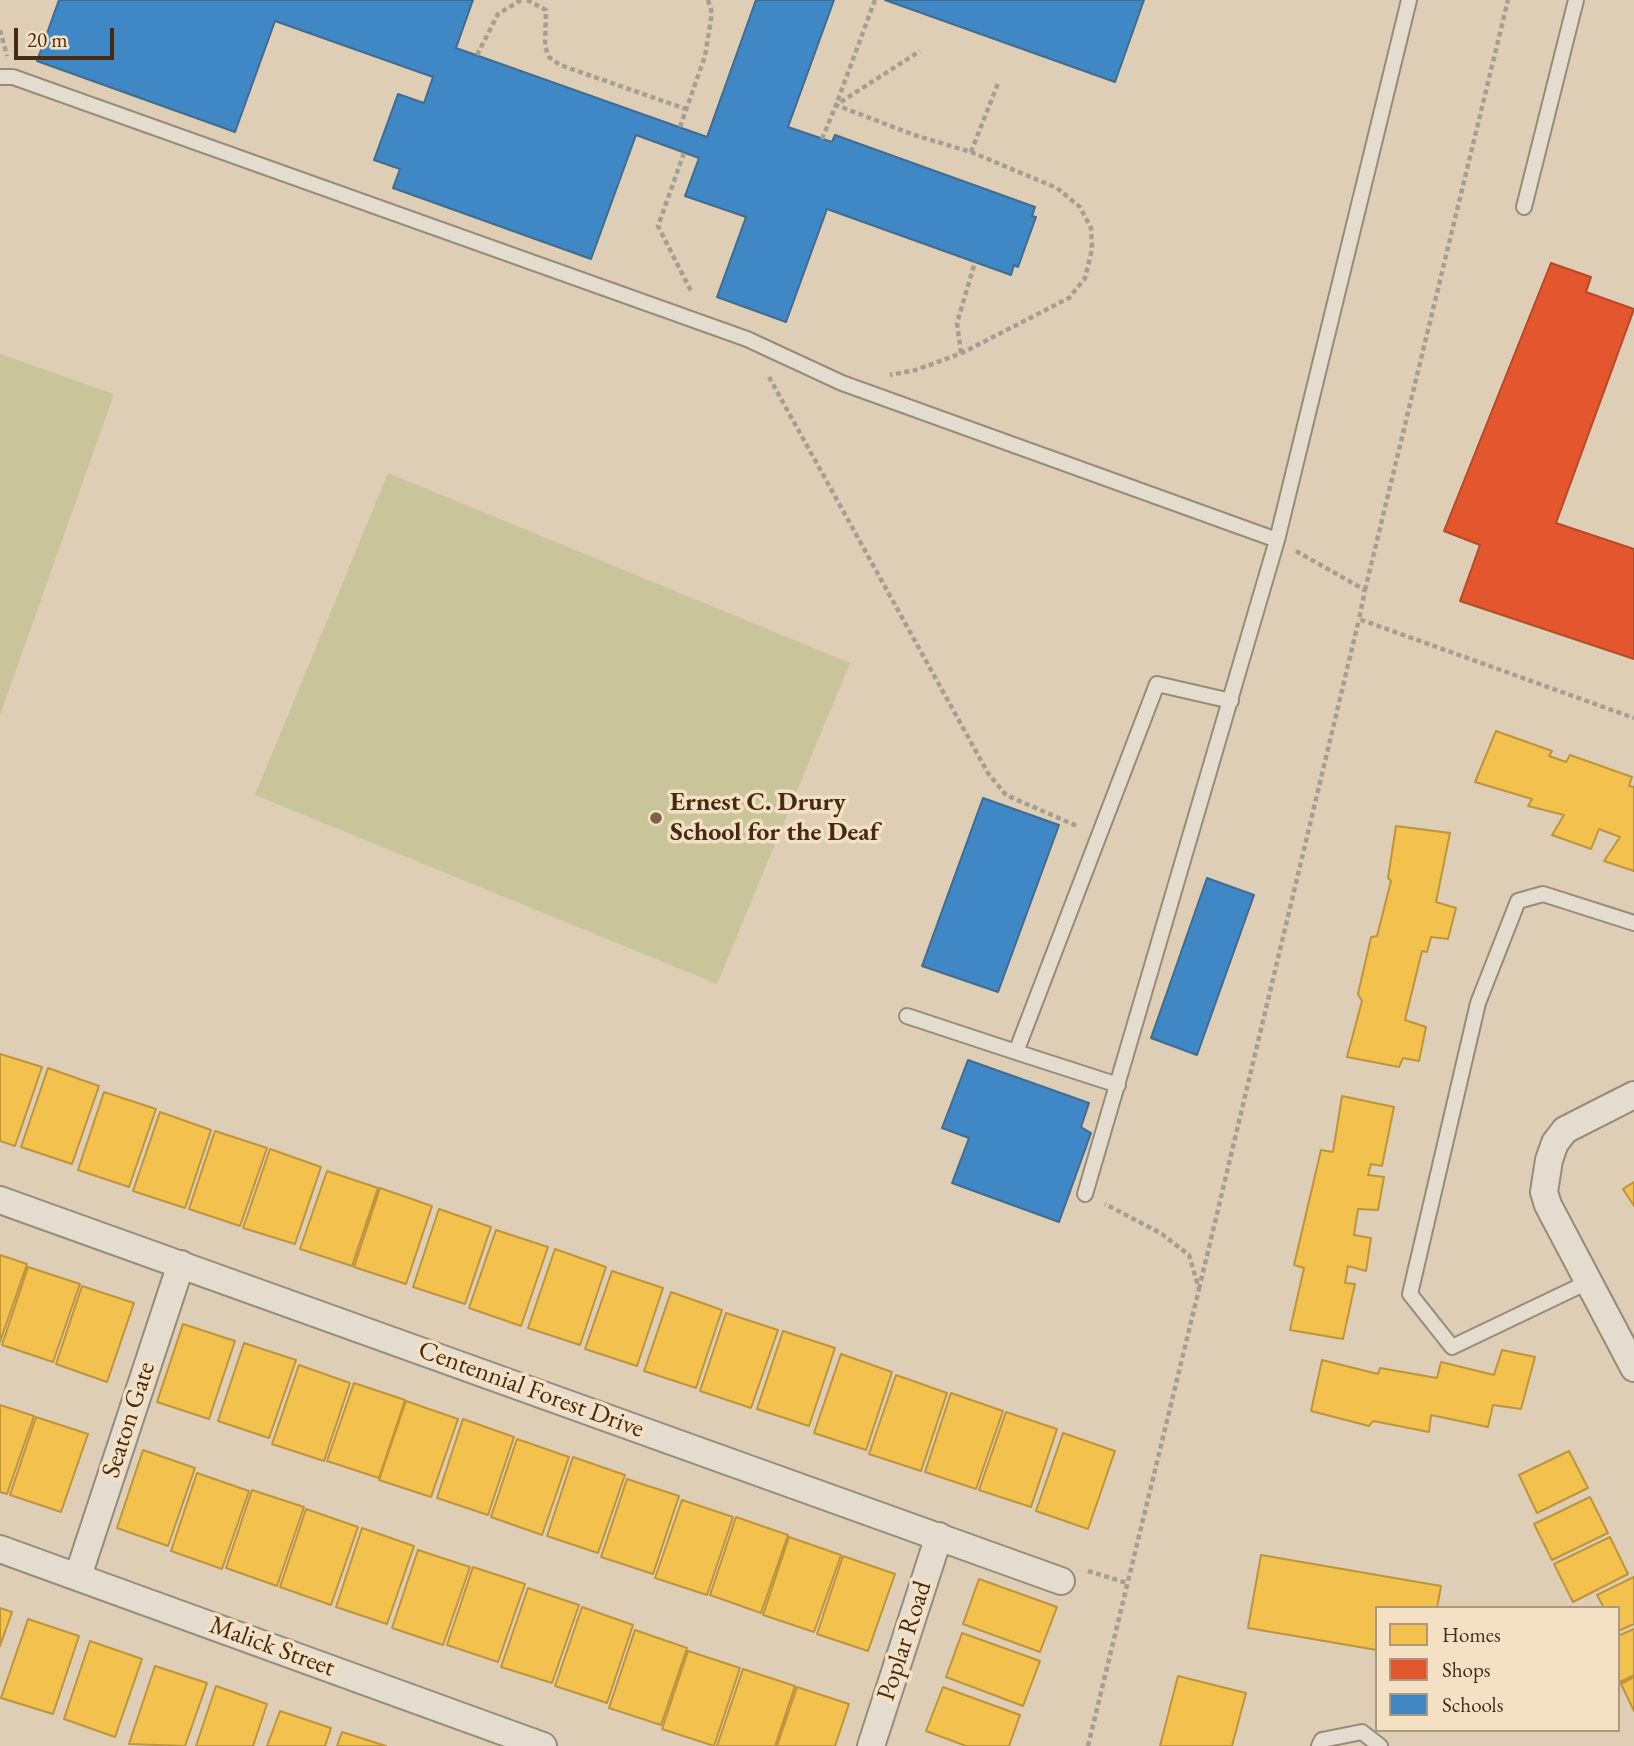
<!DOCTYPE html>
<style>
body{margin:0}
#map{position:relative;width:1634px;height:1746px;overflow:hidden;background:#ddceb5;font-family:"EB Garamond",serif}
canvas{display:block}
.legend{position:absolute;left:1375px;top:1606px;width:245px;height:126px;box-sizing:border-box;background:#f4e1c4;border:2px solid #ae987d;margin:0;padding:9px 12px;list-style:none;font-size:21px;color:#462a13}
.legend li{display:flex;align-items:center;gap:14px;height:35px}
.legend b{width:35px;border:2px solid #ae987d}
.scale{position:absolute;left:14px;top:28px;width:100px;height:32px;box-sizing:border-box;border:4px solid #462a13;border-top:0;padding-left:9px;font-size:21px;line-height:24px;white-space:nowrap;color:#462a13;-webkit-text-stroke:5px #f4e1c4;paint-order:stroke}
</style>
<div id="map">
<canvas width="1634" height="1746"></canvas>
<ul class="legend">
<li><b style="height:19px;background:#f2c14e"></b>Homes</li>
<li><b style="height:19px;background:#e4572e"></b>Shops</li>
<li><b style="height:19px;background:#3f88c5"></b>Schools</li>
</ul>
<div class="scale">20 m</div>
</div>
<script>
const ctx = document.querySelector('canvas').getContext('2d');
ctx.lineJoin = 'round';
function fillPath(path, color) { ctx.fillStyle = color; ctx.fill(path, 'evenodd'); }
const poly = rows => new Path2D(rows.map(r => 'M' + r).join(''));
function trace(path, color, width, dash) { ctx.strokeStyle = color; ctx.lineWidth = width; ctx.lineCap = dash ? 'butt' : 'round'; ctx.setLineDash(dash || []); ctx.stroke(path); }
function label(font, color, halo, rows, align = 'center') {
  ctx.font = font + ' "EB Garamond",serif'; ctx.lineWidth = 7; ctx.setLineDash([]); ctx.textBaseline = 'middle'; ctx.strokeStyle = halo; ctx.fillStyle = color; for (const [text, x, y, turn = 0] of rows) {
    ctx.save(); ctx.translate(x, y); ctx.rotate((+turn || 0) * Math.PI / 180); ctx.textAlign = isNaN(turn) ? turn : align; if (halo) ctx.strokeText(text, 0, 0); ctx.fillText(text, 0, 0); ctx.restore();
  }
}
fillPath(poly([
 [0,354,114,394,0,715],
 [388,473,850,663,717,984,255,795]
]), '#cac49b');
const homes = poly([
 [1496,731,1552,751,1549,756,1566,762,1570,755,1632,777,1629,786,1634,787,1634,871,1604,861,1620,837,1599,829,1591,849,1552,835,1564,815,1528,806,1532,799,1475,782,1496,731],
 [1396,826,1450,833,1436,902,1456,908,1448,939,1431,937,1427,952,1422,951,1405,1020,1426,1027,1419,1061,1403,1058,1399,1067,1347,1057,1362,1001,1358,994,1371,937,1377,936,1391,881,1388,878,1396,826],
 [0,1054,42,1067,15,1146,0,1141,0,1054],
 [48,1068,99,1086,72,1164,21,1147,48,1068],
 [104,1092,156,1109,129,1187,78,1170,104,1092],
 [1342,1096,1394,1107,1382,1166,1371,1164,1368,1175,1384,1177,1378,1210,1358,1209,1354,1235,1371,1238,1366,1271,1348,1266,1345,1283,1355,1284,1343,1339,1290,1330,1304,1268,1294,1265,1321,1150,1333,1152,1342,1096],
 [160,1112,211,1130,185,1208,133,1191,160,1112],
 [215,1131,267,1148,240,1226,189,1209,215,1131],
 [270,1149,321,1167,295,1244,243,1228,270,1149],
 [327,1171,378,1188,352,1266,300,1249,327,1171],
 [1634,1182,1634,1206,1623,1189,1634,1182],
 [380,1188,432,1206,406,1284,354,1267,380,1188],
 [439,1209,491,1227,465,1304,413,1287,439,1209],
 [496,1230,548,1247,521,1326,469,1308,496,1230],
 [555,1249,606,1267,580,1345,528,1328,555,1249],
 [0,1255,27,1264,0,1342,0,1255],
 [28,1267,80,1284,53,1362,2,1345,28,1267],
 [612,1271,663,1288,637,1366,585,1349,612,1271],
 [82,1286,134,1303,107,1382,56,1364,82,1286],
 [671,1292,722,1310,696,1388,644,1371,671,1292],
 [726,1313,778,1330,751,1408,700,1391,726,1313],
 [183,1324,235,1341,209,1419,157,1402,183,1324],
 [783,1331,835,1348,809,1426,757,1409,783,1331],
 [244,1343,296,1360,269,1438,218,1421,244,1343],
 [1502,1350,1535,1357,1521,1409,1493,1405,1488,1427,1431,1415,1429,1432,1373,1421,1369,1426,1311,1411,1322,1360,1378,1374,1380,1368,1437,1378,1441,1362,1494,1375,1502,1350],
 [841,1354,892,1372,866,1450,814,1433,841,1354],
 [299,1365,350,1383,324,1461,272,1444,299,1365],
 [896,1375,947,1393,921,1471,869,1454,896,1375],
 [354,1383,405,1400,379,1478,327,1461,354,1383],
 [951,1393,1003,1411,976,1489,925,1472,951,1393],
 [406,1401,458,1419,431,1497,379,1480,406,1401],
 [0,1405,34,1416,7,1494,0,1492,0,1405],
 [1006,1412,1057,1429,1031,1507,979,1490,1006,1412],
 [36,1417,88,1434,61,1512,10,1495,36,1417],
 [463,1419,514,1437,488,1515,437,1498,463,1419],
 [1063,1433,1115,1451,1088,1529,1036,1511,1063,1433],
 [517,1439,569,1457,542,1535,491,1517,517,1439],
 [143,1450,195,1468,168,1546,117,1528,143,1450],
 [1569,1451,1588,1488,1537,1513,1519,1475,1569,1451],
 [573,1457,625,1475,598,1553,547,1536,573,1457],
 [197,1473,249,1491,222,1569,171,1551,197,1473],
 [627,1479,679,1496,653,1574,601,1557,627,1479],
 [252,1490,304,1507,277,1586,226,1568,252,1490],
 [1590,1497,1608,1533,1552,1560,1534,1524,1590,1497],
 [682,1500,733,1517,707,1595,655,1578,682,1500],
 [306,1509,358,1527,331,1605,280,1587,306,1509],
 [736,1517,788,1535,761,1613,710,1595,736,1517],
 [362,1528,414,1546,387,1624,336,1607,362,1528],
 [789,1537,841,1555,814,1632,763,1615,789,1537],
 [1610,1537,1628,1574,1573,1602,1554,1564,1610,1537],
 [418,1550,470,1567,443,1645,392,1628,418,1550],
 [1261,1555,1441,1586,1437,1608,1377,1608,1377,1650,1248,1628,1261,1555],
 [843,1556,895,1574,868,1651,817,1634,843,1556],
 [473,1567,525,1584,498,1662,447,1645,473,1567],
 [1634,1577,1634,1624,1618,1631,1618,1608,1604,1608,1597,1595,1634,1577],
 [979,1579,1057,1607,1040,1652,963,1624,979,1579],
 [528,1588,579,1605,552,1683,501,1667,528,1588],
 [582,1607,633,1625,607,1703,555,1686,582,1607],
 [0,1608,12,1612,0,1646,0,1608],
 [28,1619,79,1636,53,1714,1,1698,28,1619],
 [1634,1629,1634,1675,1618,1683,1618,1636,1634,1629],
 [635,1630,687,1648,661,1725,609,1708,635,1630],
 [962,1633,1040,1661,1023,1706,946,1677,962,1633],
 [90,1641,142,1659,115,1737,64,1719,90,1641],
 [688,1651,740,1668,714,1746,662,1729,688,1651],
 [155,1666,207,1683,185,1746,129,1744,155,1666],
 [743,1669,795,1686,775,1746,717,1746,743,1669],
 [1178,1676,1246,1693,1232,1746,1160,1746,1178,1676],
 [1634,1677,1634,1711,1621,1684,1634,1677],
 [216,1686,267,1704,253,1746,196,1746,216,1686],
 [797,1687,849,1704,835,1746,777,1746,797,1687],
 [943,1687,1020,1715,1009,1746,966,1746,926,1731,943,1687],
 [280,1711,331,1728,325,1746,267,1746,280,1711],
 [342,1732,386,1746,337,1746,342,1732]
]);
fillPath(homes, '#f2c14e');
trace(homes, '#be943c', 2);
const shops = poly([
 [1551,263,1591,277,1586,292,1634,309,1556,523,1634,549,1634,659,1460,601,1480,545,1444,531,1551,263]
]);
fillPath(shops, '#e4572e');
trace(shops, '#b54a26', 2);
const schools = poly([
 [59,0,473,0,456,48,707,137,756,0,834,0,788,127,832,142,835,135,1035,207,1032,216,1036,217,1018,267,1014,265,1011,275,827,209,786,322,717,297,746,217,685,196,699,158,636,135,591,259,393,188,400,169,374,160,398,94,424,103,433,77,275,21,235,132,37,61,59,0],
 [885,0,1144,0,1115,82,885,0],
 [983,798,1059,825,998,992,922,966,983,798],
 [1207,878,1254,895,1197,1055,1151,1038,1207,878],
 [968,1060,1089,1103,1081,1127,1091,1133,1059,1222,952,1183,969,1138,942,1128,968,1060]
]);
fillPath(schools, '#3f88c5');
trace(schools, '#416c90', 2);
const lane = poly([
 [0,77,13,77,747,339,842,383,1277,540],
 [1524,207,1576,0],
 [907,1016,1016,1052],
 [1118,1085,1016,1052,1157,684,1231,701],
 [1085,1194,1277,540,1409,0],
 [1588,1282,1452,1347,1410,1294,1478,1003,1518,901,1543,894,1634,923],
 [1319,1746,1322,1740,1362,1732,1380,1746]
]);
const street = poly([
 [1634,1095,1565,1130,1555,1143,1549,1160,1544,1192,1548,1205,1634,1368],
 [0,1200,1061,1581],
 [0,1549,543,1746],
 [78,1576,181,1264],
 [871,1746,939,1536]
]);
trace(lane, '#978b7a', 18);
trace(street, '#978b7a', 30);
trace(poly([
 [527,0,546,10,545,46,549,57,560,65,686,109],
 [875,0,836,105,914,135,971,152,1057,188,1080,207,1091,228,1092,249,1085,278,1069,298,962,353,916,370,890,375],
 [0,30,7,56],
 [477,55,498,14,521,0],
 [680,127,705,56,712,13,708,0],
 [822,139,836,105,920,51],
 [971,152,999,81],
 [684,153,658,226,692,293],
 [961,353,957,323,975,262],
 [769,377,988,773,1006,795,1077,826],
 [1296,551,1365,590,1359,619,1634,718],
 [1365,590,1508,0],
 [1199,1289,1359,619],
 [1088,1571,1127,1583],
 [1088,1746,1199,1289,1189,1255,1162,1234,1105,1204]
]), '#a79e93', 4.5, [5, 3.5]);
trace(lane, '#e3dccf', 14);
trace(street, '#e3dccf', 26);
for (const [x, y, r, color] of [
 [656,818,7,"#7b634c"]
]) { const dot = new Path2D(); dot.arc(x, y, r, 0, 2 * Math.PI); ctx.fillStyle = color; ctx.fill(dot); trace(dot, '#f4e1c4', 2.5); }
label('bold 26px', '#462a13', '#f4e1c4', [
 ["Ernest C. Drury",670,803],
 ["School for the Deaf",670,833]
], 'left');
label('26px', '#462a13', '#f4e1c4', [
 ["Centennial Forest Drive",531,1390,20],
 ["Seaton Gate",129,1420,-72],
 ["Poplar Road",905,1641,-72],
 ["Malick Street",272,1647,20]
]);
</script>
